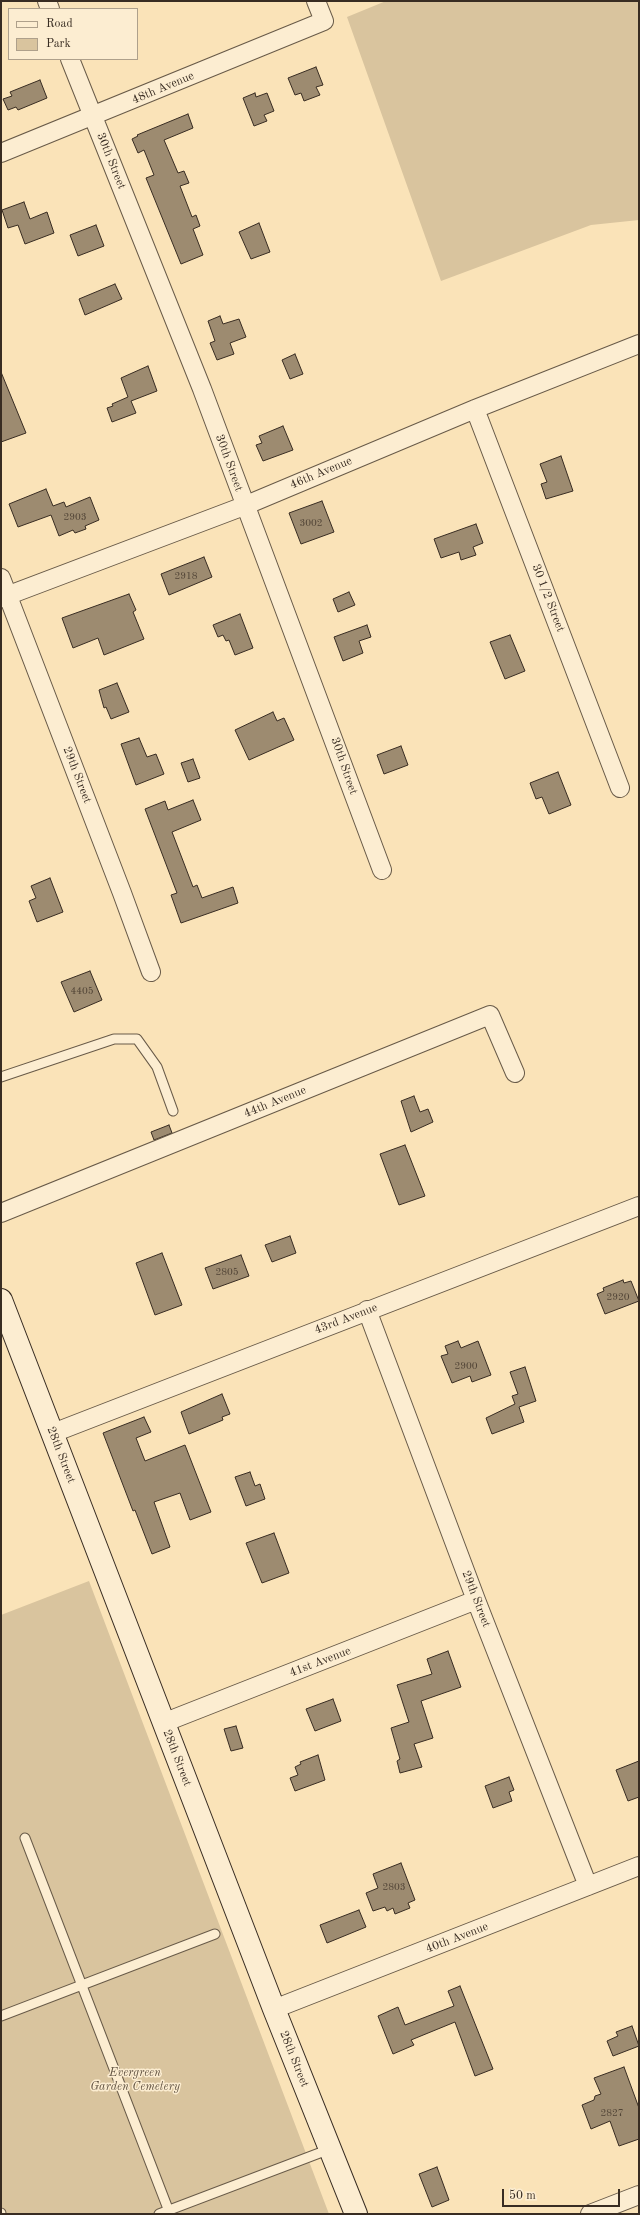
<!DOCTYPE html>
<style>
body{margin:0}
#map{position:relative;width:640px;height:2215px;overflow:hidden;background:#fae3b8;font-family:"Old Standard TT",serif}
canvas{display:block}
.frame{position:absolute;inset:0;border:2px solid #382c22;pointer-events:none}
.legend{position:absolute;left:8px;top:8px;width:130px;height:52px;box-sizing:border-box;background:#fcedd1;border:1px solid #aea08b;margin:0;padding:5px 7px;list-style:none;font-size:12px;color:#382c22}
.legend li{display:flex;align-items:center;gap:8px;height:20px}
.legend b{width:20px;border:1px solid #aea08b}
.scale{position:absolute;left:502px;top:2189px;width:118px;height:18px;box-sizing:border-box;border:2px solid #382c22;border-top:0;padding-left:5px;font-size:12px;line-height:14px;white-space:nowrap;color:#382c22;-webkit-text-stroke:3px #fcedd1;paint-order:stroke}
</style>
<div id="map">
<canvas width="640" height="2215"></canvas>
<div class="frame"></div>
<ul class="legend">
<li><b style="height:5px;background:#fcedd1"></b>Road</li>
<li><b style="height:11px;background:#d9c49e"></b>Park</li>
</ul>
<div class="scale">50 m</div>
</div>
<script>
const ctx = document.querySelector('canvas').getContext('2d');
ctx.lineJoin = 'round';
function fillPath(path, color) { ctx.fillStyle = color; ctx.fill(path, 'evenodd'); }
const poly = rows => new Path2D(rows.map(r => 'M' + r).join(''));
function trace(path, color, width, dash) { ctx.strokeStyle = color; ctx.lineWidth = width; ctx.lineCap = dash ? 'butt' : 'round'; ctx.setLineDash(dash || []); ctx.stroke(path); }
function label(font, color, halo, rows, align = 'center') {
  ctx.font = font + ' "Old Standard TT",serif'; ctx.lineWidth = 3; ctx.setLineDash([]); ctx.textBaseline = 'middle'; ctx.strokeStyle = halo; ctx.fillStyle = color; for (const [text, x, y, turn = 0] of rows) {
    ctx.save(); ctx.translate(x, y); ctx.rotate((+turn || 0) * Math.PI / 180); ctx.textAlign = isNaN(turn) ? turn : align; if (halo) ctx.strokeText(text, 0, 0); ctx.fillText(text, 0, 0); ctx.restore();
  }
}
fillPath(poly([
 [386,1,639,1,639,220,591,225,441,281,347,17],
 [89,1581,329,2214,1,2214,1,1615]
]), '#d9c49e');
const building = poly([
 [316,67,323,85,316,87,320,95,304,101,301,93,295,95,288,78,316,67],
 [40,80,47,98,18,110,16,107,8,110,3,99,12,96,10,92,40,80],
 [255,93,256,97,267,93,274,111,264,115,267,121,254,126,243,98,255,93],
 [188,114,193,128,164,140,178,173,184,171,189,183,180,186,192,217,196,215,200,226,193,229,203,255,181,264,146,178,154,175,144,150,138,153,132,139,138,136,137,135,188,114],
 [24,202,30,219,47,212,54,233,25,244,18,225,8,228,2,210,24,202],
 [259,223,270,252,251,259,239,232,259,223],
 [96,225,104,246,78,256,70,235,96,225],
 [115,284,122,299,85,315,79,299,115,284],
 [220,316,223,324,239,319,246,337,230,343,234,354,217,360,210,343,215,341,208,321,220,316],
 [295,354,303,374,290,379,282,360,295,354],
 [148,366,157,391,131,401,136,413,112,422,107,408,113,406,112,404,128,397,121,378,148,366],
 [1,372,26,433,1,442,1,372],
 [283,426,293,450,263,461,256,445,262,443,259,436,283,426],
 [561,456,573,491,546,499,541,484,547,482,540,464,561,456],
 [46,489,53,506,64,502,66,507,90,497,99,520,85,526,86,529,75,533,73,530,59,536,51,515,18,527,9,504,46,489],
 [322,501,334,532,301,544,289,513,322,501],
 [476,524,483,543,473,547,476,555,461,560,459,552,441,558,434,539,476,524],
 [204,557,212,577,169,595,161,574,204,557],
 [349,592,355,605,338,612,333,599,349,592],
 [129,594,136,610,133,612,144,639,104,655,98,638,73,648,62,618,129,594],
 [240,614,253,648,235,655,229,640,226,641,223,635,218,637,213,625,240,614],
 [367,625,371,637,359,641,363,653,343,661,334,637,367,625],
 [510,635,525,671,505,679,490,642,510,635],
 [117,683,129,712,111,719,106,707,104,708,99,690,117,683],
 [273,712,277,721,284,718,294,740,249,760,235,730,273,712],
 [139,738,147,757,156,754,164,774,136,785,121,744,139,738],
 [401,746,408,765,384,774,377,755,401,746],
 [193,759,200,778,188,782,181,763,193,759],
 [558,772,571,805,549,814,542,797,536,799,530,783,558,772],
 [193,800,201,820,172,832,193,887,197,885,202,898,233,887,238,903,181,923,171,895,177,893,145,809,165,801,168,810,193,800],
 [50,878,63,912,37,922,29,901,36,898,31,886,50,878],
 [90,971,102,1000,74,1012,61,982,90,971],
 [414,1096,420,1112,428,1109,433,1122,411,1132,401,1101,414,1096],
 [169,1125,172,1133,154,1140,151,1132,169,1125],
 [405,1145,425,1196,399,1205,380,1154,405,1145],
 [290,1236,296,1253,272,1262,265,1245,290,1236],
 [162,1253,182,1305,155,1315,136,1263,162,1253],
 [241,1255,249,1276,213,1289,205,1268,241,1255],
 [623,1280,624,1283,631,1281,639,1301,605,1314,597,1294,604,1291,603,1288,623,1280],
 [458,1341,461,1348,478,1341,491,1375,472,1382,470,1376,452,1383,441,1356,448,1354,445,1346,458,1341],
 [525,1367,536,1401,519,1407,524,1422,492,1434,486,1418,515,1404,512,1396,518,1394,510,1372,525,1367],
 [222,1394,230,1414,222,1417,223,1420,189,1434,181,1412,222,1394],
 [144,1417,151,1432,136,1438,145,1461,185,1445,211,1512,190,1520,180,1493,154,1502,170,1547,152,1554,135,1510,133,1511,103,1433,144,1417],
 [250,1472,255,1486,260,1484,265,1499,246,1506,235,1477,250,1472],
 [274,1533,289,1573,262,1583,246,1543,274,1533],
 [448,1651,461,1687,421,1701,433,1738,414,1744,422,1767,400,1773,397,1761,400,1759,391,1728,409,1722,397,1685,432,1674,427,1659,448,1651],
 [333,1699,341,1721,315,1731,306,1709,333,1699],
 [236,1726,243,1748,231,1751,224,1729,236,1726],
 [318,1755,325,1780,295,1791,290,1778,298,1775,295,1767,301,1764,300,1762,318,1755],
 [639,1761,639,1797,628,1801,616,1770,639,1761],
 [509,1777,514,1790,509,1792,512,1801,493,1808,485,1786,509,1777],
 [401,1863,415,1900,408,1903,410,1908,395,1914,393,1908,387,1911,385,1907,373,1911,366,1893,378,1888,373,1874,401,1863],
 [359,1910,366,1927,327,1943,320,1925,359,1910],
 [460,1986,493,2069,475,2076,455,2022,411,2040,414,2045,393,2054,378,2016,398,2007,405,2025,454,2006,448,1991,460,1986],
 [632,2026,639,2046,613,2056,607,2041,618,2036,616,2032,632,2026],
 [624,2067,639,2108,639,2139,619,2146,610,2121,591,2129,582,2105,594,2100,595,2096,601,2094,594,2078,624,2067],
 [437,2167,449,2200,432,2207,419,2174,437,2167]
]);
fillPath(building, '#9d8b70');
trace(building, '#382c22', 1);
const service = poly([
 [1,1077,114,1039,137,1039,157,1067,173,1111],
 [25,1838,170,2214],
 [1,2016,215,1934],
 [1,2213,1,2214],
 [159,2214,330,2149]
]);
const minor = poly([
 [47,1,50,9],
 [70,59,202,389,382,870],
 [1,153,324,21,316,1],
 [475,409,620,788],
 [1,578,122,893,151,972],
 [1,598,244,506,475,409,639,344],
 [1,1213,490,1015,515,1073],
 [367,1310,476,1600,588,1886],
 [53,1433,639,1206],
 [163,1723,476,1600],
 [274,2009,639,1866],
 [590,2214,639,2195]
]);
const secondary = poly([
 [1,1300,274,2009,356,2214]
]);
trace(service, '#685a48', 11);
trace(minor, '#685a48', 20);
trace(secondary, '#382c22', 24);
trace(service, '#fcedd1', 9);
trace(minor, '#fcedd1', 18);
trace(secondary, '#fcedd1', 22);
label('10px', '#514436', null, [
 ["2903",75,517],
 ["3002",311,523],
 ["2918",186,576],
 ["4405",82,991],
 ["2805",227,1272],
 ["2920",618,1297],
 ["2900",466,1366],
 ["2803",394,1887],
 ["2827",612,2113]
]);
label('12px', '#382c22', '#fcedd1', [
 ["48th Avenue",163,88,-23],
 ["30th Street",111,161,68],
 ["30th Street",229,463,70],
 ["46th Avenue",321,473,-23],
 ["30 1/2 Street",548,598,69],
 ["30th Street",344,766,71],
 ["29th Street",77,775,69],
 ["44th Avenue",275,1102,-22],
 ["43rd Avenue",346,1319,-21],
 ["28th Street",61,1455,69],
 ["29th Street",476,1599,69],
 ["41st Avenue",320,1662,-21],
 ["28th Street",177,1758,69],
 ["40th Avenue",457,1938,-21],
 ["28th Street",294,2059,68]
]);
label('italic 12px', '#605241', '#fcedd1', [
 ["Evergreen",135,2073],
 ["Garden Cemetery",135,2087]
]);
</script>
